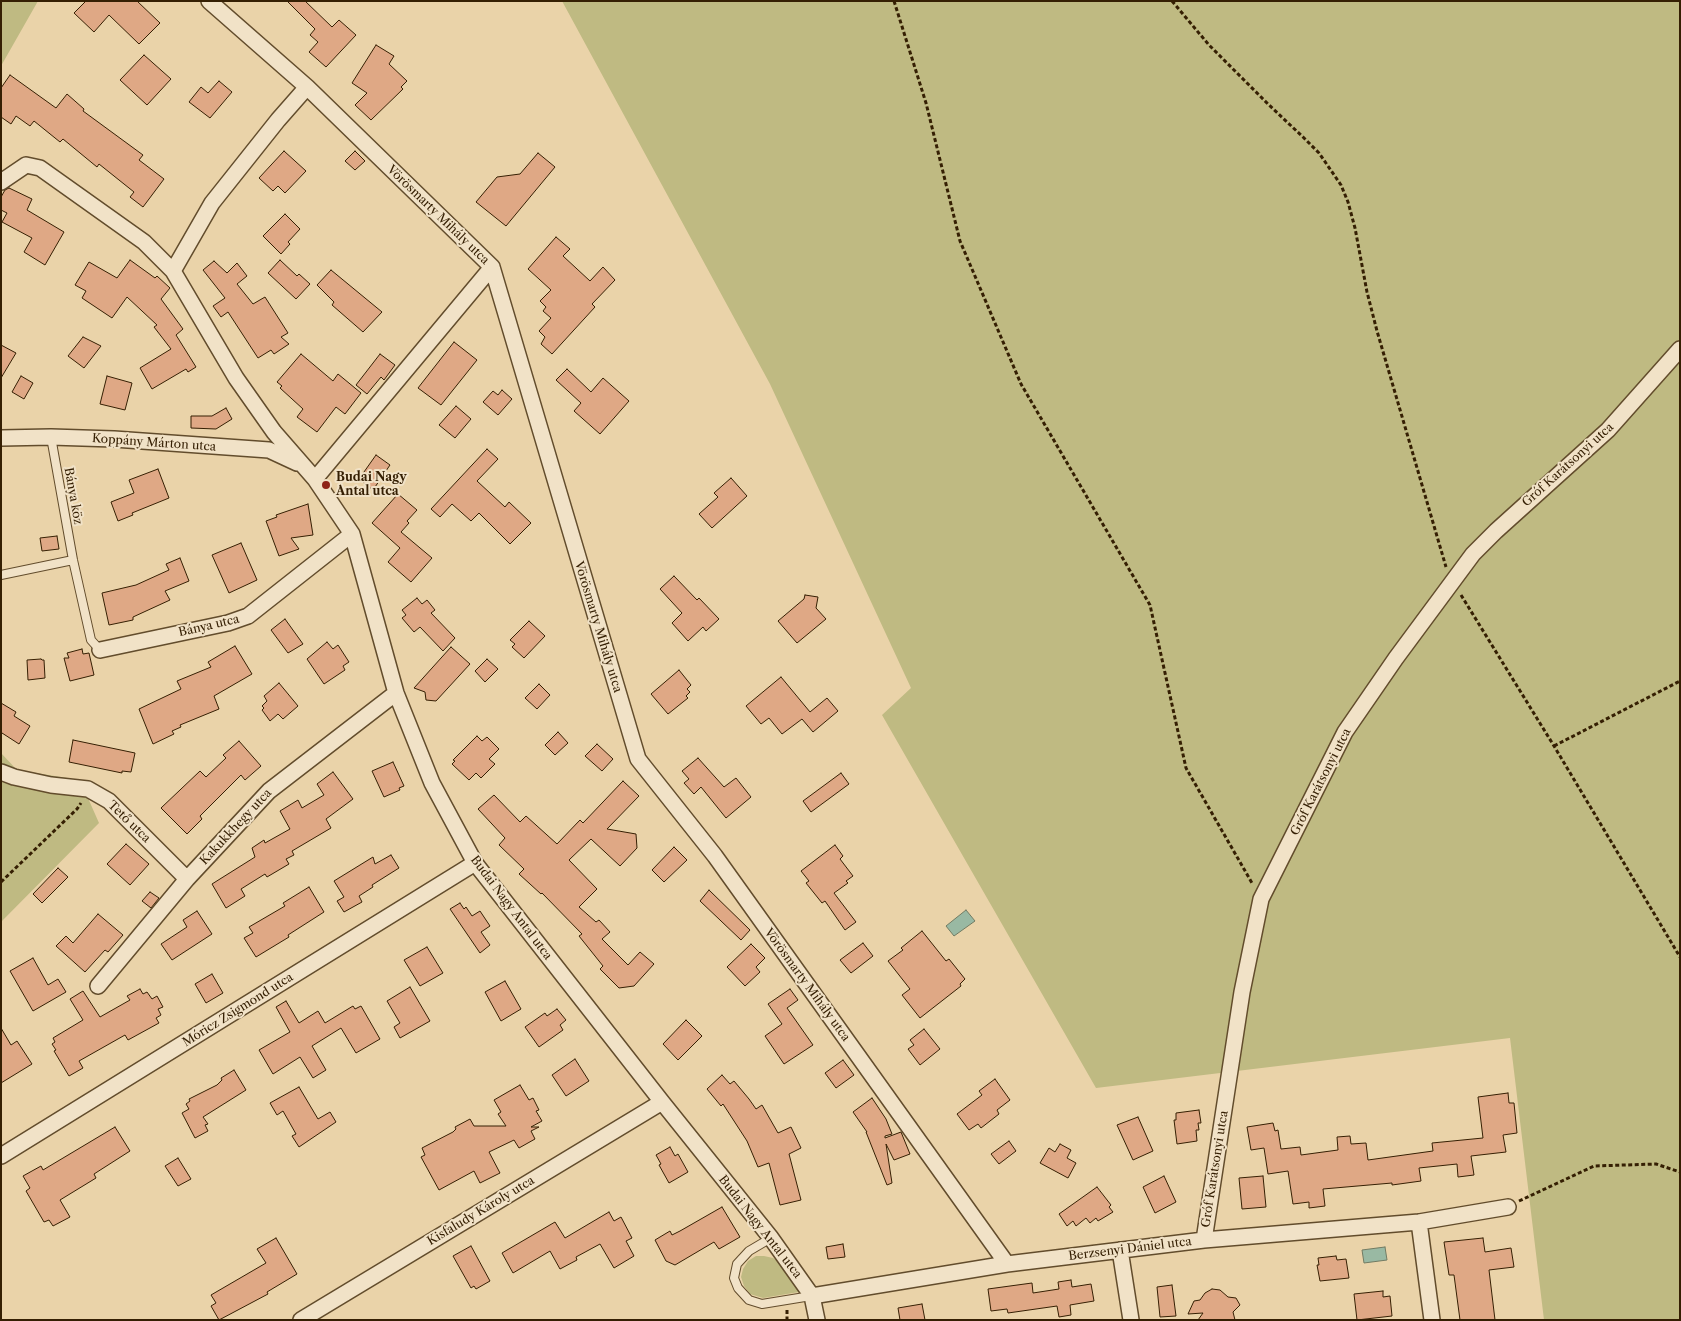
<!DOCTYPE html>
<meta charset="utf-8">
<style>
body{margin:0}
#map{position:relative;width:1681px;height:1321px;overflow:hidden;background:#ead3a9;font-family:"Libre Caslon Text",serif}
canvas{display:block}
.frame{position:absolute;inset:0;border:2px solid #351f03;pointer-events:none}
</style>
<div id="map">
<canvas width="1681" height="1321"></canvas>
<div class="frame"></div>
</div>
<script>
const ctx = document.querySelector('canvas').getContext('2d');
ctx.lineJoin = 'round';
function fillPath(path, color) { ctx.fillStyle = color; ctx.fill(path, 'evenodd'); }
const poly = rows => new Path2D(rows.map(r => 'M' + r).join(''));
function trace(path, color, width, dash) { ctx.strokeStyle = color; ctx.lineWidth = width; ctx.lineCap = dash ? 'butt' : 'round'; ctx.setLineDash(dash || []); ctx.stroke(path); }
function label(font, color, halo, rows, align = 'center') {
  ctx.font = font + ' "Libre Caslon Text",serif'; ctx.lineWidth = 4; ctx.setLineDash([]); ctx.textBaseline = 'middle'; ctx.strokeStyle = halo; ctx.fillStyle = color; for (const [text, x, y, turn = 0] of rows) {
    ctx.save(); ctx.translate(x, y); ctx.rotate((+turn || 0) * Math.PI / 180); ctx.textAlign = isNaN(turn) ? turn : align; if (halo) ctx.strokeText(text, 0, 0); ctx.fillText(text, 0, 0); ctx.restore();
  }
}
fillPath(poly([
 [1,1,38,1,1,66],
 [562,1,1680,1,1680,1320,1544,1320,1510,1038,1096,1088,882,715,911,688,770,384],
 [1,753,17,770,80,780,99,823,1,922],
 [756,1256,764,1256,773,1258,779,1262,799,1292,763,1298,750,1294,744,1286,741,1277,743,1269,748,1261]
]), '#bfba82');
const water = poly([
 [966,910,975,921,954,936,946,926,966,910],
 [1385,1247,1387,1260,1364,1263,1362,1250,1385,1247]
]);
fillPath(water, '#99b9a3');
trace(water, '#717b63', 1);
const building = poly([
 [86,1,137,1,160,23,139,44,109,15,94,32,74,13,86,1],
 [287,1,305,1,332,27,339,20,356,35,326,67,309,52,318,42,310,35,315,29,287,1],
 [376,45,394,56,389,64,407,81,401,87,403,89,371,120,355,105,367,93,352,83,376,45],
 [144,55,171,79,147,105,120,80,144,55],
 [10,75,56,108,67,94,84,109,83,111,143,155,139,160,164,179,143,207,130,197,134,192,99,164,97,167,63,139,60,142,34,121,30,126,16,116,11,124,1,117,1,88,10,75],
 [219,81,232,92,210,118,189,102,201,87,208,93,219,81],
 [284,151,306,171,285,193,278,186,273,191,259,178,284,151],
 [355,151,365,161,355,170,345,161,355,151],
 [538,153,555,167,506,226,476,202,497,177,520,174,538,153],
 [9,188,32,199,27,210,64,232,45,265,24,252,32,238,2,222,7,213,1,210,1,197,5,190,9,188],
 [285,214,300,229,288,242,290,244,281,254,263,236,285,214],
 [556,237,570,249,563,256,590,281,603,267,615,280,592,304,595,307,552,354,541,344,545,337,539,331,551,318,543,311,546,307,540,301,551,290,528,269,556,237],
 [130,260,155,278,157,276,170,288,161,299,183,329,176,335,196,367,188,372,186,369,152,389,140,368,171,349,154,327,157,325,127,297,112,318,82,298,86,291,75,285,89,262,117,278,130,260],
 [280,260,297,276,299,274,310,284,296,299,268,273,280,260],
 [214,261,227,273,237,263,247,276,237,284,253,304,265,297,288,333,281,337,289,344,274,354,271,350,258,358,228,312,221,317,213,306,225,298,203,270,214,261],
 [331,270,382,312,363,332,332,305,334,302,317,285,331,270],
 [83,337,101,346,84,368,68,356,83,337],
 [454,342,477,360,441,405,418,388,454,342],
 [1,345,16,353,1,378,1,345],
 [301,354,333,381,338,374,361,393,345,414,336,407,317,432,297,417,303,409,280,388,282,386,277,382,301,354],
 [380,354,395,365,384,380,381,377,367,394,356,385,380,354],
 [567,369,591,392,603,378,629,401,600,434,574,411,581,403,556,380,567,369],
 [21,376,33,383,24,399,12,392,21,376],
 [107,376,132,383,125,410,100,404,107,376],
 [502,390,512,399,498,415,483,402,493,391,498,395,502,390],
 [456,406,471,419,455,438,439,425,456,406],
 [226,408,232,419,216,429,191,428,191,416,212,416,226,408],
 [487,449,498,459,477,481,505,507,509,502,531,523,510,544,479,513,471,521,452,504,440,517,431,509,487,449],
 [376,455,390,465,373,490,359,479,376,455],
 [158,469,169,498,132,513,133,515,118,521,111,502,134,493,129,480,158,469],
 [731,478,747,496,712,528,699,514,718,497,714,493,731,478],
 [398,494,417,510,407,521,409,523,401,532,432,558,411,582,388,562,400,548,372,523,398,494],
 [308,504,313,535,291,538,299,549,279,556,266,521,277,517,276,515,308,504],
 [57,536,59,549,42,551,40,538,57,536],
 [241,543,257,580,229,593,212,555,241,543],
 [180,558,189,581,165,591,170,600,133,617,133,620,109,625,102,593,136,585,169,570,166,564,180,558],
 [674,576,697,600,699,598,719,619,706,631,703,627,688,641,672,623,682,613,660,589,674,576],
 [805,595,818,597,816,608,826,619,797,643,778,621,804,599,805,595],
 [417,598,422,604,427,600,435,610,431,613,455,638,443,651,420,627,414,632,402,618,406,615,402,610,417,598],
 [285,619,303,644,288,653,271,630,285,619],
 [529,621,545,636,524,658,512,647,515,644,510,640,529,621],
 [327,642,333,649,338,645,349,662,343,666,345,670,324,684,307,659,327,642],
 [235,646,252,674,214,696,219,709,180,725,181,727,172,731,174,734,153,744,139,709,181,689,177,681,211,667,208,662,235,646],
 [451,647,470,664,436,701,426,700,425,692,414,688,451,647],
 [82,649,83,654,89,653,94,675,70,681,64,658,69,658,67,653,82,649],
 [41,659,42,660,44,660,45,678,28,680,27,660,41,659],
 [487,659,498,669,485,682,475,671,487,659],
 [679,670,691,685,687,689,690,692,686,696,688,698,668,714,651,694,679,670],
 [781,677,810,712,827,698,838,711,813,732,802,719,782,734,769,718,761,724,746,706,781,677],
 [279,683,298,706,283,719,278,714,270,721,262,710,264,708,262,706,267,701,264,696,279,683],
 [539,684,550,695,537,709,525,698,539,684],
 [1,703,16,712,14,716,30,726,19,744,2,733,1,735,1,703],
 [558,732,568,743,555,755,545,745,558,732],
 [477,736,482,741,487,737,499,749,489,759,495,764,481,778,476,773,469,780,452,764,455,761,453,760,477,736],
 [73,740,135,753,131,772,122,771,122,773,69,762,73,740],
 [239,741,261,766,245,780,241,775,200,816,202,819,187,834,161,808,200,771,206,777,226,758,223,755,239,741],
 [597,744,613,759,602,771,585,756,597,744],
 [698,758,724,787,736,778,751,797,726,818,701,787,694,794,684,783,689,779,682,771,698,758],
 [393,762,404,786,399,788,400,790,384,797,372,771,393,762],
 [333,772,353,799,326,819,331,828,292,851,294,855,286,859,289,864,267,877,265,874,241,889,245,896,226,908,212,884,255,857,252,848,264,840,265,843,290,829,280,811,298,800,302,808,324,795,317,784,333,772],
 [841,773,849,784,811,812,803,801,841,773],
 [623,781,639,796,607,829,636,834,637,848,620,866,591,839,569,860,597,889,579,907,596,922,599,920,610,932,602,939,628,965,640,952,654,964,634,986,619,988,600,969,603,966,579,936,582,934,542,893,541,894,519,874,524,869,499,845,505,838,478,809,494,795,520,822,526,816,557,844,580,820,583,823,623,781],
 [126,844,149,864,130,885,107,864,126,844],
 [835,845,843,856,840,859,853,876,846,881,848,883,834,893,856,922,845,930,825,901,822,903,806,883,809,881,801,871,835,845],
 [674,847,687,860,664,882,652,870,674,847],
 [391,855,399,868,372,885,373,887,359,896,362,902,344,912,337,901,344,897,334,881,373,857,375,864,391,855],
 [58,868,68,877,42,903,33,894,58,868],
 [309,887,324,912,288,935,289,937,256,957,244,938,253,933,249,927,285,906,283,903,309,887],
 [709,890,750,930,741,940,700,901,709,890],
 [150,892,159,898,151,908,142,901,150,892],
 [460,903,464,909,466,907,472,916,480,911,490,926,481,932,490,945,480,953,450,909,460,903],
 [197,911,212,934,172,960,161,944,187,927,183,920,197,911],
 [98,914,123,935,108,952,105,950,85,972,56,946,66,936,73,943,98,914],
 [922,931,946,961,949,959,965,979,960,984,961,986,920,1018,902,995,910,989,888,961,903,950,901,948,922,931],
 [863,943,873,956,851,973,840,960,863,943],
 [751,944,765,958,756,967,760,972,745,986,727,967,751,944],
 [427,947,443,973,420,986,404,960,427,947],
 [33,958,48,985,58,979,66,992,33,1011,10,971,33,958],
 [212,974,223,993,206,1003,195,984,212,974],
 [505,981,521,1009,501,1021,485,992,505,981],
 [410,987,430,1021,400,1038,394,1027,400,1023,387,1001,410,987],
 [140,989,143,994,147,992,152,999,157,996,163,1007,158,1009,161,1015,156,1018,159,1023,128,1040,125,1035,79,1061,83,1068,69,1076,54,1051,56,1050,52,1044,55,1042,53,1038,83,1020,70,999,83,991,100,1017,130,1000,127,996,140,989],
 [790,989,798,1000,787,1008,813,1045,784,1064,765,1036,782,1024,768,1004,790,989],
 [286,1001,299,1023,318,1011,325,1023,353,1006,355,1009,361,1006,380,1039,356,1053,341,1028,312,1046,326,1070,313,1078,300,1057,273,1074,259,1050,290,1032,276,1007,286,1001],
 [557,1009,566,1020,560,1025,563,1030,539,1047,525,1027,545,1013,547,1016,557,1009],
 [686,1020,702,1036,678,1060,663,1044,686,1020],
 [1,1028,11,1045,17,1041,32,1064,1,1083,1,1028],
 [924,1029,940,1049,920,1065,908,1049,914,1045,910,1040,924,1029],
 [575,1059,589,1081,566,1096,552,1075,575,1059],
 [843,1060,854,1075,836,1088,825,1073,843,1060],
 [234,1070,246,1090,203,1117,208,1124,205,1125,208,1131,195,1138,182,1113,189,1109,186,1104,190,1101,189,1099,217,1085,222,1080,221,1078,234,1070],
 [722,1075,730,1084,734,1081,749,1099,756,1109,762,1105,778,1133,791,1127,801,1148,789,1154,801,1200,780,1205,769,1163,758,1167,747,1141,723,1104,721,1106,707,1089,722,1075],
 [995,1079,1010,1100,997,1110,999,1114,981,1128,978,1124,969,1130,957,1114,982,1095,979,1091,995,1079],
 [520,1085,529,1100,533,1098,539,1110,536,1111,542,1121,531,1127,539,1127,531,1131,535,1139,519,1148,514,1140,489,1152,500,1173,480,1183,474,1171,439,1190,421,1157,425,1155,422,1148,453,1132,456,1129,455,1127,470,1119,474,1126,506,1126,498,1114,501,1112,494,1100,520,1085],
 [299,1087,318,1119,330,1112,336,1122,299,1147,292,1136,296,1134,283,1111,277,1115,270,1103,299,1087],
 [1508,1093,1509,1103,1514,1103,1517,1133,1503,1135,1506,1152,1471,1156,1474,1175,1458,1177,1457,1164,1419,1168,1421,1181,1392,1185,1392,1183,1323,1189,1325,1206,1309,1208,1309,1202,1293,1204,1288,1171,1268,1174,1264,1148,1251,1150,1247,1127,1273,1123,1275,1131,1278,1130,1281,1149,1300,1147,1301,1155,1338,1150,1337,1137,1350,1136,1351,1144,1366,1143,1368,1160,1433,1151,1432,1143,1483,1138,1478,1097,1508,1093],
 [872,1098,886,1119,892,1134,885,1136,885,1138,901,1132,910,1154,894,1160,886,1144,892,1183,887,1185,866,1132,867,1132,853,1112,872,1098],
 [1199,1110,1201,1123,1198,1123,1199,1130,1196,1130,1197,1141,1177,1144,1174,1120,1176,1120,1176,1113,1199,1110],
 [1138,1117,1153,1151,1133,1160,1117,1125,1138,1117],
 [115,1127,130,1151,94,1174,96,1178,60,1200,70,1217,53,1226,49,1220,44,1222,26,1191,30,1188,23,1176,41,1166,43,1170,115,1127],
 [1009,1141,1016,1151,999,1164,991,1154,1009,1141],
 [1060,1144,1071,1150,1067,1158,1076,1163,1068,1178,1040,1163,1049,1148,1055,1152,1060,1144],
 [670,1147,675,1156,678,1154,688,1172,669,1183,659,1165,661,1164,656,1155,670,1147],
 [178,1158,191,1179,178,1186,165,1166,178,1158],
 [1164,1176,1176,1202,1155,1213,1143,1187,1164,1176],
 [1263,1176,1266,1207,1242,1209,1239,1178,1263,1176],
 [1097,1187,1111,1205,1109,1207,1113,1212,1098,1221,1096,1218,1090,1223,1086,1218,1076,1226,1073,1221,1067,1226,1059,1214,1097,1187],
 [722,1207,740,1237,719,1249,714,1242,675,1265,666,1261,655,1240,670,1231,672,1235,680,1231,722,1207],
 [609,1212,614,1221,621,1217,632,1238,626,1241,634,1256,614,1268,600,1244,576,1257,577,1260,560,1269,550,1251,513,1273,502,1253,555,1222,565,1238,609,1212],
 [276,1238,297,1274,267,1292,268,1294,219,1320,211,1306,216,1303,211,1295,266,1263,257,1249,276,1238],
 [1483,1238,1485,1252,1511,1248,1514,1267,1489,1270,1495,1320,1460,1320,1454,1275,1449,1275,1444,1242,1483,1238],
 [843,1244,845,1257,828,1259,826,1247,843,1244],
 [471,1246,490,1281,476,1289,474,1286,471,1288,453,1256,471,1246],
 [1336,1256,1337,1260,1346,1259,1349,1278,1320,1281,1317,1265,1319,1265,1318,1258,1336,1256],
 [1071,1280,1072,1287,1091,1284,1094,1301,1070,1305,1071,1315,1059,1317,1057,1306,1008,1313,1007,1309,991,1311,988,1289,1032,1283,1033,1293,1059,1289,1058,1282,1071,1280],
 [1172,1285,1176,1316,1160,1317,1157,1287,1172,1285],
 [1212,1289,1220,1290,1228,1297,1236,1298,1240,1305,1233,1312,1235,1320,1198,1320,1203,1313,1188,1314,1194,1301,1200,1300,1205,1293,1212,1289],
 [1383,1291,1383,1297,1390,1296,1392,1316,1357,1320,1354,1294,1383,1291],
 [922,1304,925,1320,900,1320,898,1308,922,1304]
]);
fillPath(building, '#dfa885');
trace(building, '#351f03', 1);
const lane = poly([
 [51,437,73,560,91,640,100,650],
 [1,575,73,560],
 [771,1238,749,1251,737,1264,734,1278,738,1288,749,1300,762,1304,811,1296]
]);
const street = poly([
 [209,1,307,87,492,267,638,759,715,856,1007,1264],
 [1,182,26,165,40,168,144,242,173,271,236,378,274,432,315,479,352,534,396,693,432,783,475,863,662,1102,771,1238,812,1296,817,1320],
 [173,271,212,203,278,120,307,87],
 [1,438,51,437,114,439,269,450,297,463],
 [315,479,492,267],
 [100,650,228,623,248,616,352,534],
 [1,772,14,777,51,785,88,789,109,801,187,879],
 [98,986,187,879,269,791,396,693],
 [1,1156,475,863],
 [1419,1222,1432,1320],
 [1204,1240,1242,992,1261,899,1345,732,1396,658,1473,554,1496,531,1608,430,1680,349],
 [1120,1250,1131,1320],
 [812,1296,1007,1264,1204,1240,1419,1222,1508,1207],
 [301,1320,662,1102]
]);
trace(lane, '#624c2c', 10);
trace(street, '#624c2c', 18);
trace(poly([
 [894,1,926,103,960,241,1021,384,1150,605,1186,768,1252,883],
 [1172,1,1209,45,1269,105,1304,138,1319,153,1341,185,1348,202,1355,228,1367,292,1377,331,1446,567],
 [1461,595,1554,746,1680,957],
 [1554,746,1680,681],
 [1,882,77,809,81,803],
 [1519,1201,1594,1166,1656,1164,1680,1172],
 [787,1310,787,1320]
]), '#351f03', 3, [4, 2.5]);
trace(lane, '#f1e2c7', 8);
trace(street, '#f1e2c7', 15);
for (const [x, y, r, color] of [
 [326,485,5,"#8f2418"]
]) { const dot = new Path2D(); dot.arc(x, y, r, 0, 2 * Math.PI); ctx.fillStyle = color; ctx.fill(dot); trace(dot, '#f1e2c7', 2); }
label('12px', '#351f03', '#f1e2c7', [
 ["Vörösmarty Mihály utca",438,215,44],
 ["Koppány Márton utca",154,443,4],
 ["Gróf Karátsonyi utca",1568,465,-42],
 ["Bánya köz",73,496,80],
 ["Bánya utca",209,626,-13],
 ["Vörösmarty Mihály utca",598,627,73],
 ["Gróf Karátsonyi utca",1321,782,-63],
 ["Tető utca",129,822,44],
 ["Kakukkhegy utca",236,827,-47],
 ["Budai Nagy Antal utca",511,908,53],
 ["Vörösmarty Mihály utca",807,985,54],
 ["Móricz Zsigmond utca",238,1010,-32],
 ["Gróf Karátsonyi utca",1215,1169,-81],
 ["Kisfaludy Károly utca",481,1211,-31],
 ["Budai Nagy Antal utca",760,1227,52],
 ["Berzsenyi Dániel utca",1130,1249,-7]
]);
label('bold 12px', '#351f03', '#f1e2c7', [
 ["Budai Nagy",336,478],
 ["Antal utca",336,492]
], 'left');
</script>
